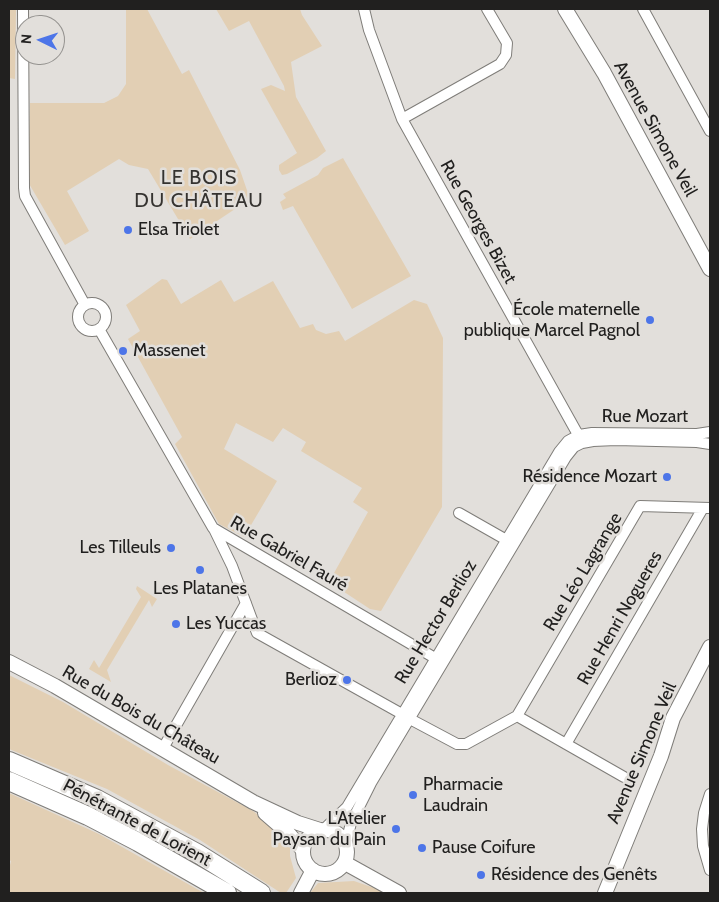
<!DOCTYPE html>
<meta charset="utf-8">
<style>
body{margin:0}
#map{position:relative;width:719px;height:902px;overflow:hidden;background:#e2dfdb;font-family:Cabin,sans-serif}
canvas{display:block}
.frame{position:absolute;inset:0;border:10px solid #21201f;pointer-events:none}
.north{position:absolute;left:15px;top:15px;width:50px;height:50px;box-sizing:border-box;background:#e2dfdb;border:1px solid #959390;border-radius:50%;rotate:274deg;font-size:14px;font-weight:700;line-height:20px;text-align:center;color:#21201f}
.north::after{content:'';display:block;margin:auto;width:18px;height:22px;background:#4d75e8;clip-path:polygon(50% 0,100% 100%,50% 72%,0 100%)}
</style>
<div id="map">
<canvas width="719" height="902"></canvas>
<div class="frame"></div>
<div class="north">N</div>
</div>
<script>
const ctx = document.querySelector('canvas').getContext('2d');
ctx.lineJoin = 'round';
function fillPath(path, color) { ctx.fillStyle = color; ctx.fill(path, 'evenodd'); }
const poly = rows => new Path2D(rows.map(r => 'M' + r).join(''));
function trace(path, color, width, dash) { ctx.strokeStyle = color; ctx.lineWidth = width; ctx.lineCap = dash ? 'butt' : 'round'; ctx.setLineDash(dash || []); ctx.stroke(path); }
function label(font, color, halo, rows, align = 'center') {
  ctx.font = font + ' Cabin,sans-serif'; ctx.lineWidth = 5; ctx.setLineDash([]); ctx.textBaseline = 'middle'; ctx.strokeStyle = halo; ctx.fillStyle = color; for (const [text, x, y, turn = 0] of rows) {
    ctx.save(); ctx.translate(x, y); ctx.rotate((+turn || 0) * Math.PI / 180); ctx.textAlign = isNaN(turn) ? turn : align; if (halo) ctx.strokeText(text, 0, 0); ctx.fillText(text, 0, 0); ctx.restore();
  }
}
fillPath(poly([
 [9,9,16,9,15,79,9,78],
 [126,9,147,9,182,74,189,70,240,170,250,199,190,239,148,169,129,165,119,159,67,191,89,231,65,245,28,182,30,103,104,103,118,96,126,84],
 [216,9,300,9,302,15,322,46,291,62,296,97,326,151,317,158,287,174,282,175,279,170,279,165,297,153,261,89,271,85,285,91,284,86,249,21,229,31],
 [343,158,411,276,352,309,293,206,283,210,280,202,286,198,283,194,318,175,323,168],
 [162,279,167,280,181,304,221,280,234,302,273,281,300,328,313,324,316,330,326,334,339,331,345,341,414,300,427,304,443,338,442,507,381,611,370,609,329,582,368,512,353,502,362,488,301,451,306,442,283,428,273,442,236,423,224,449,277,481,244,537,219,524,175,444,182,437,128,339,140,331,126,305],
 [137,586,157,599,152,607,149,600,107,670,111,682,89,669,94,660,99,668,141,597,136,589],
 [9,675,63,702,168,765,253,811,290,839,290,856,296,878,286,893,281,893,200,840,107,789,9,749],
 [9,793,99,834,204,893,9,893,9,869,11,861,9,860,10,850,9,849],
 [354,881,383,891,382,893,310,893,318,883]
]), '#e2cfb4');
const street = poly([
 [23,9,24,188,25,196,85,305],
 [364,9,369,30,402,119,581,440],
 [643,9,710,131],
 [402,119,500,64,506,55,507,43,487,9],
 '78 317a14 14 0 1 1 28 0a14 14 0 1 1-28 0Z',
 [99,329,213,528,440,661],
 [459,513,510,542],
 [214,529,232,566,257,633,402,714],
 [517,716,640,506,710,508],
 [410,719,457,744,466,744,517,716,624,777],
 [566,744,703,508],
 [162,750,246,603],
 [710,794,704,813,702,829,703,846,710,870],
 [324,829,347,807,559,452,568,441,579,435,592,433,697,434,710,432],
 [346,843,351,823,371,783,566,457,574,447,582,443,593,441,616,440,697,442,710,444]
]);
const secondary = poly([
 [565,9,604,73,710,269],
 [9,662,55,686,253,802,298,823,320,830],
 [265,813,288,833,303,850],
 '303 852a22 22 0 1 1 44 0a22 22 0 1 1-44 0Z',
 [345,863,399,893],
 [301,893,313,870],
 [605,893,661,756,673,718,710,647]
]);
const highway = poly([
 [9,761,97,799,197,853,261,893],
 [9,781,88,816,138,842,227,893]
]);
trace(street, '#7f7d79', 12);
trace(secondary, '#7f7d79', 16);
trace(highway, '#7f7d79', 20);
trace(street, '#fff', 10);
trace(secondary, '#fff', 14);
trace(highway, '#fff', 18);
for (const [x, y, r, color] of [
 [128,230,5,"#4d75e8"],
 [650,320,5,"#4d75e8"],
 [123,351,5,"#4d75e8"],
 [667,477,5,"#4d75e8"],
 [171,548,5,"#4d75e8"],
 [200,570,5,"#4d75e8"],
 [176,624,5,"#4d75e8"],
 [347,680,5,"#4d75e8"],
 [413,795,5,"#4d75e8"],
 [396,829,5,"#4d75e8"],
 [422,848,5,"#4d75e8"],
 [481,875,5,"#4d75e8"]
]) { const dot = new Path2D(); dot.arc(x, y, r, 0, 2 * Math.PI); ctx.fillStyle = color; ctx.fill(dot); trace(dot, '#e2dfdb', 2); }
label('18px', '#21201f', '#e2dfdb', [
 ["Avenue Simone Veil",655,129,61],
 ["Rue Georges Bizet",478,222,61],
 ["Rue Mozart",645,417],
 ["Rue Gabriel Fauré",289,554,30],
 ["Rue Léo Lagrange",583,572,-59],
 ["Rue Henri Nogueres",620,618,-60],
 ["Rue Hector Berlioz",436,622,-59],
 ["Rue du Bois du Château",141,715,30],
 ["Avenue Simone Veil",642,753,-67],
 ["Pénétrante de Lorient",137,823,28]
]);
label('18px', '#21201f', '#e2dfdb', [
 ["Elsa Triolet",138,230],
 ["École maternelle",640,310,"right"],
 ["publique Marcel Pagnol",640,331,"right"],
 ["Massenet",133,351],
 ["Résidence Mozart",657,477,"right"],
 ["Les Tilleuls",161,548,"right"],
 ["Les Platanes",200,589,"center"],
 ["Les Yuccas",186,624],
 ["Berlioz",337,680,"right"],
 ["Pharmacie",423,785],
 ["Laudrain",423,806],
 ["L'Atelier",386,819,"right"],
 ["Paysan du Pain",386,840,"right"],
 ["Pause Coifure",432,848],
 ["Résidence des Genêts",491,875]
], 'left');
ctx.letterSpacing = '1px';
label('20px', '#353330', '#e2dfdb', [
 ["LE BOIS",199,178],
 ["DU CHÂTEAU",199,201]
]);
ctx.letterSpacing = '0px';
</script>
